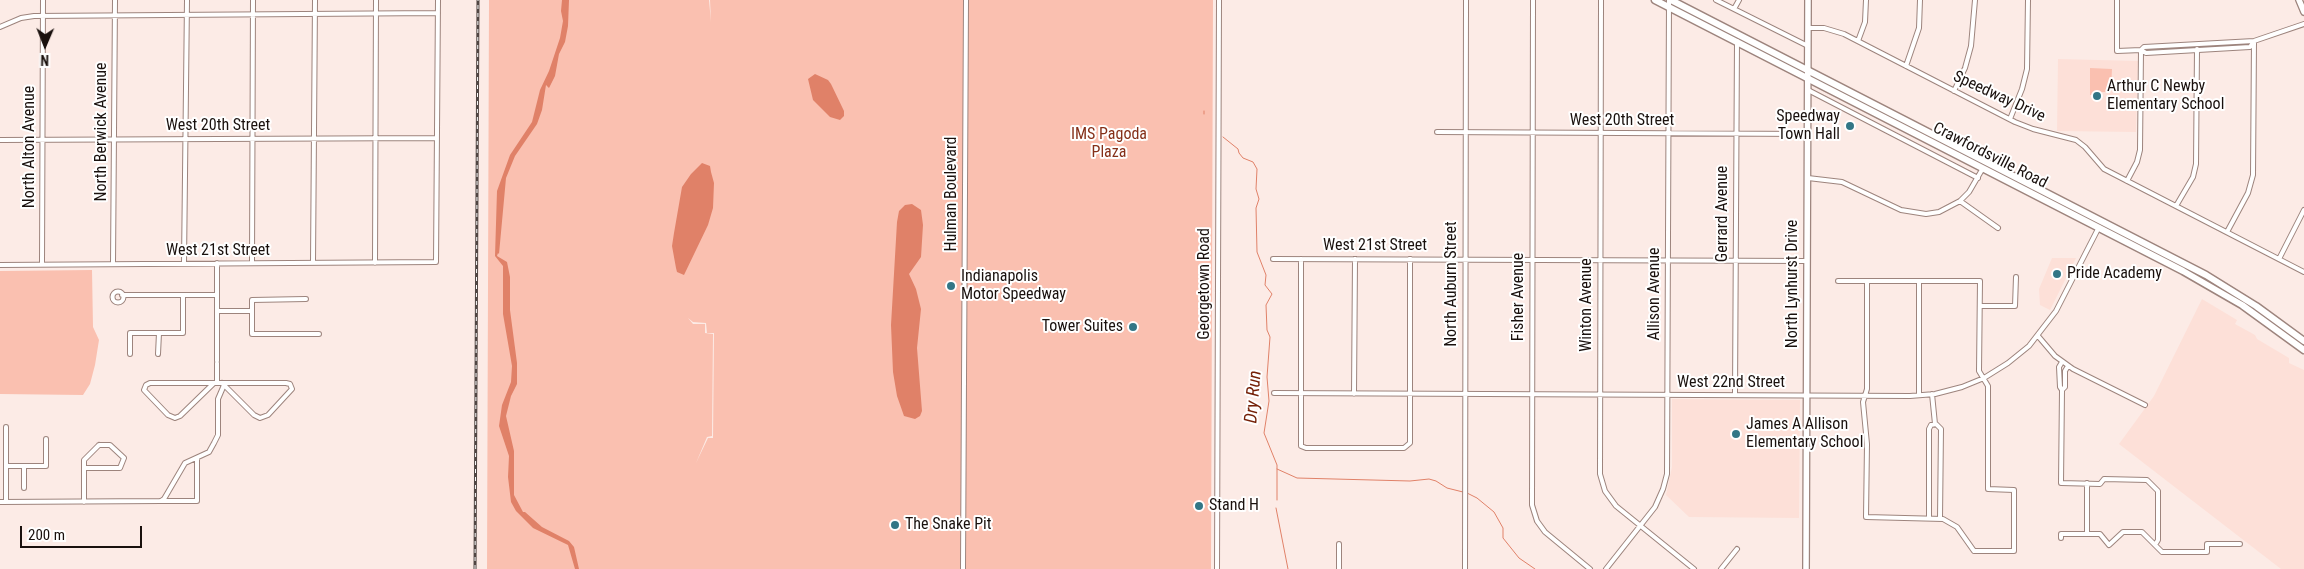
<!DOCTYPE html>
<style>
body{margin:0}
#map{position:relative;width:2304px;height:569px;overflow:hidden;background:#fcebe6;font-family:"Roboto Condensed",sans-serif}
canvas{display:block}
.north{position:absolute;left:20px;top:20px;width:50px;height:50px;-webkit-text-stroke:4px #fff;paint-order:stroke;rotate:181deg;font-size:14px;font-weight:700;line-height:20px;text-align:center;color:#19100d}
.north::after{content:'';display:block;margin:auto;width:18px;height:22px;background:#19100d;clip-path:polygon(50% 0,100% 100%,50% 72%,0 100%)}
.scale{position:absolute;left:20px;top:526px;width:122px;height:22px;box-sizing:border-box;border:2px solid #19100d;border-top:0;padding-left:6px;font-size:15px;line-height:18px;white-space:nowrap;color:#19100d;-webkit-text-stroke:4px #fff;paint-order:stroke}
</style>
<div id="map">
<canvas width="2304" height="569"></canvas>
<div class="north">N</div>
<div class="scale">200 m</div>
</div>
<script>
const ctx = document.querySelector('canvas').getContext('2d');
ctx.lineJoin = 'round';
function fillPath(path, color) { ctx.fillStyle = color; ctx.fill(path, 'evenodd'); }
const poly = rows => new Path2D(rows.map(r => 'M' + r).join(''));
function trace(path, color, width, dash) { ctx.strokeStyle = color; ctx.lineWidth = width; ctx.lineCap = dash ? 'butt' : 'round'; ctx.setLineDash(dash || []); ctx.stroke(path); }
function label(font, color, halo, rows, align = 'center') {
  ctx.font = font + ' "Roboto Condensed",sans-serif'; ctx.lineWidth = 4; ctx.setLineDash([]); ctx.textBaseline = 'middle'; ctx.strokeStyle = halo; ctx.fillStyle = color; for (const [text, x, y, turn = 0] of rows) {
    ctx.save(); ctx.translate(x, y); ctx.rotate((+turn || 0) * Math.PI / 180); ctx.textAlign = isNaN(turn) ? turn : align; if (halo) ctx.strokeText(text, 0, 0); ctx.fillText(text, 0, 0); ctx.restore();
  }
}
fillPath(poly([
 [2058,59,2138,61,2136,132,2057,131],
 [2052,258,2076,258,2050,310,2040,305,2039,289],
 [2202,299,2237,320,2235,324,2255,335,2257,339,2289,358,2289,363,2304,370,2304,569,2281,569,2119,444,2154,396],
 [1672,399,1800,400,1799,518,1689,517,1666,495,1672,467]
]), '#fde0d8');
fillPath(poly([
 [489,0,709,0,711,22,710,0,1213,0,1211,569,487,569],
 [688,308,688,318,693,322,706,323,707,333,714,333,713,438,708,438,696,463,707,437,712,436,713,334,705,333,705,324,693,324,688,318],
 [2090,68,2112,69,2111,92,2102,92,2101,101,2097,101,2097,95,2090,95],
 [92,270,93,327,99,340,95,365,90,384,83,395,0,394,0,271]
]), '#fac0b0');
fillPath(poly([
 [562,0,569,0,568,26,565,42,559,54,555,76,549,88,546,85,542,110,537,124,515,156,506,178,499,254,498,253,497,256,507,262,510,277,510,310,517,363,517,384,511,396,506,416,514,451,514,495,523,512,525,512,542,527,569,541,574,547,579,569,575,569,568,545,533,528,516,511,511,502,508,477,509,456,499,426,502,405,511,382,512,366,503,314,503,266,495,256,497,191,510,155,532,122,540,90,549,71,560,38,563,21,561,11],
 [815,74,828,80,831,84,844,111,844,116,840,120,830,117,813,100,808,79],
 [702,163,710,166,711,172,714,183,713,208,708,225,684,275,677,272,676,268,672,246,674,233,682,187,691,174],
 [912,204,921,210,923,225,921,257,909,274,916,289,921,309,917,348,922,411,920,416,915,419,904,416,897,396,893,372,891,325,897,222,899,211,905,205]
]), '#e08168');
trace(poly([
 [1204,114,1204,111],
 [1223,137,1238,149,1239,153,1243,158,1253,162,1257,169,1256,189,1259,199,1256,208,1257,252,1266,275,1265,285,1272,294,1266,305,1267,330,1270,337,1267,377,1269,401,1264,433,1277,465,1277,500],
 [1277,469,1297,478,1410,481,1429,479,1436,481,1447,488,1463,492],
 [1467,493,1477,498,1494,512,1503,528,1503,538,1519,558,1535,569],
 [1276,508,1288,569]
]), '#e08168', 1);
const street = poly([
 [1533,0,1532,505,1537,521,1545,532,1590,569],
 [1601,0,1600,474,1605,491,1616,506,1694,569],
 [1716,0,1808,46],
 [2117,0,2117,51,2141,50,2146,53,2250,47,2253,43],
 [1734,9,1739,0],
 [0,27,21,18,34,16,438,13],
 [1808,28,1824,28,1844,34,2015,122,2033,129,2076,140,2085,147,2104,169,2304,272],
 [1858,41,1865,22,1866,0],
 [2141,50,2144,47,2254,41,2304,24],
 [1906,66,1919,28,1920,0],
 [1808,90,1978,178],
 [1954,91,1965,68,1971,46,1975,0],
 [2010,119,2022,89,2027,69,2028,0],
 [1437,132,1807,134],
 [0,140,437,138],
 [1808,178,1842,182,1901,210,1926,214,1939,212,1960,201,1969,192,1983,168],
 [2127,181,2137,162,2140,150,2141,50],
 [1960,201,1998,228],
 [2176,206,2193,177,2196,164,2197,49],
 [2227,232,2248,193,2253,175,2254,41],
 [1273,259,1807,261],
 [1301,259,1301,446,1306,448,1404,448,1410,443,1410,259],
 [2279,259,2304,210],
 [184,263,187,0],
 [217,263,217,361],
 [252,263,253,0],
 [313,263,315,0],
 [375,263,376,0],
 [42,264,43,0],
 [113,264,115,0],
 [0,265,436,262,438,0],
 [1838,281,1980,281,1979,371,1988,386,1988,489,2014,490,2014,551,1974,551,1957,527,1943,519,1866,517,1867,444,1863,402,1867,389,1867,281],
 '112.5 297a5.5 5.5 0 1 1 11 0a5.5 5.5 0 1 1-11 0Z',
 [122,295,217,295],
 [306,299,252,300,252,334,319,334],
 [1980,306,2015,306,2016,277],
 [217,311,252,311],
 [2038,336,2055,356,2073,369,2145,405],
 [130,354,130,333,183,333,183,295],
 [158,354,159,333],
 [2068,366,2065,371,2065,387,2062,390,2061,483,2100,484,2104,479,2147,480,2158,491,2158,540,2155,545],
 [214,383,180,416,175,418,168,415,144,390,146,385,150,383,286,383,290,384,292,389,268,415,260,418,254,415,222,383],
 [217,383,217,363],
 [2062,390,2060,387,2059,367,2062,362],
 [1274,393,1910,396,1935,394,1962,387,1984,378,2008,363,2029,346,2056,311,2099,227],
 [1354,394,1355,259],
 [1932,394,1935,424],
 [1735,395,1737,41],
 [1919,395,1919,281],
 [6,427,6,502],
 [99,445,110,445,124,458,120,468,84,468,84,460,99,445],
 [6,466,46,466,46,439],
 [24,488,24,466],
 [160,501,197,501,197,458],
 [0,502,161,501,164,499,185,463,209,452,214,443,218,435,218,399,224,385],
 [84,502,84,468],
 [1929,518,1929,429,1931,425,1936,424,1941,429,1940,518],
 [2087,534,2087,483],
 [2061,538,2061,534,2100,534,2109,545,2123,532,2142,532,2162,552,2207,552,2207,544,2240,544],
 [963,569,966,0],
 [1217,569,1219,0],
 [1339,569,1339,544],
 [1465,569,1466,0],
 [1606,569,1655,507,1663,489,1667,474,1669,0],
 [1721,569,1737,549]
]);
const secondary = poly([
 [2299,0,2304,12],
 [1806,569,1808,0]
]);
const primary = poly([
 [1655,0,2183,271,2242,305,2304,350],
 [1671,0,2206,275,2256,306,2304,341]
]);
trace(street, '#9d847d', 6);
trace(secondary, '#9d847d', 8);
trace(primary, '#9d847d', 9);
trace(street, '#fff', 4);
trace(secondary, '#fff', 5.5);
trace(primary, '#fff', 6);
const rail = poly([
 [475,569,478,0]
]);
trace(rail, '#504542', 3);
trace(rail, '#fff', 1, [4]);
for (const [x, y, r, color] of [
 [2097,96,5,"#327686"],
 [1850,126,5,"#327686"],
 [2057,274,5,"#327686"],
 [951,286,5,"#327686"],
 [1133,327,5,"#327686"],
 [1736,434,5,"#327686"],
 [1199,506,5,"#327686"],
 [895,525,5,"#327686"]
]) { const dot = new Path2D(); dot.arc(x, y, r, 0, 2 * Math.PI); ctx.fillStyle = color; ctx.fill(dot); trace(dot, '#fff', 2); }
label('16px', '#19100d', '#fff', [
 ["Arthur C Newby",2107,87],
 ["Elementary School",2107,105],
 ["Speedway",1840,117,"right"],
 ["Town Hall",1840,135,"right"],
 ["Pride Academy",2067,274],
 ["Indianapolis",961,277],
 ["Motor Speedway",961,295],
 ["Tower Suites",1123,327,"right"],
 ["James A Allison",1746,425],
 ["Elementary School",1746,443],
 ["Stand H",1209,506],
 ["The Snake Pit",905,525]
], 'left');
label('16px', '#19100d', '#fff', [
 ["Speedway Drive",1999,97,25],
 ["West 20th Street",1622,121],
 ["West 20th Street",218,126],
 ["North Berwick Avenue",102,132,-90],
 ["North Alton Avenue",30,147,-90],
 ["Crawfordsville Road",1990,156,27],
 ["Hulman Boulevard",952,194,-90],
 ["Gerrard Avenue",1723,214,-90],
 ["West 21st Street",1375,246],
 ["West 21st Street",218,251],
 ["Georgetown Road",1205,284,-90],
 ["North Auburn Street",1452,284,-90],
 ["North Lynhurst Drive",1793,284,-90],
 ["Allison Avenue",1655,294,-90],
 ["Fisher Avenue",1519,297,-90],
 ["Winton Avenue",1587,305,-90],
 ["West 22nd Street",1731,383]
]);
label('16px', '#853019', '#fff', [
 ["IMS Pagoda",1109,135],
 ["Plaza",1109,153]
]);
label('italic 18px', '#752108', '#fff', [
 ["Dry Run",1254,397,-85]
]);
</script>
